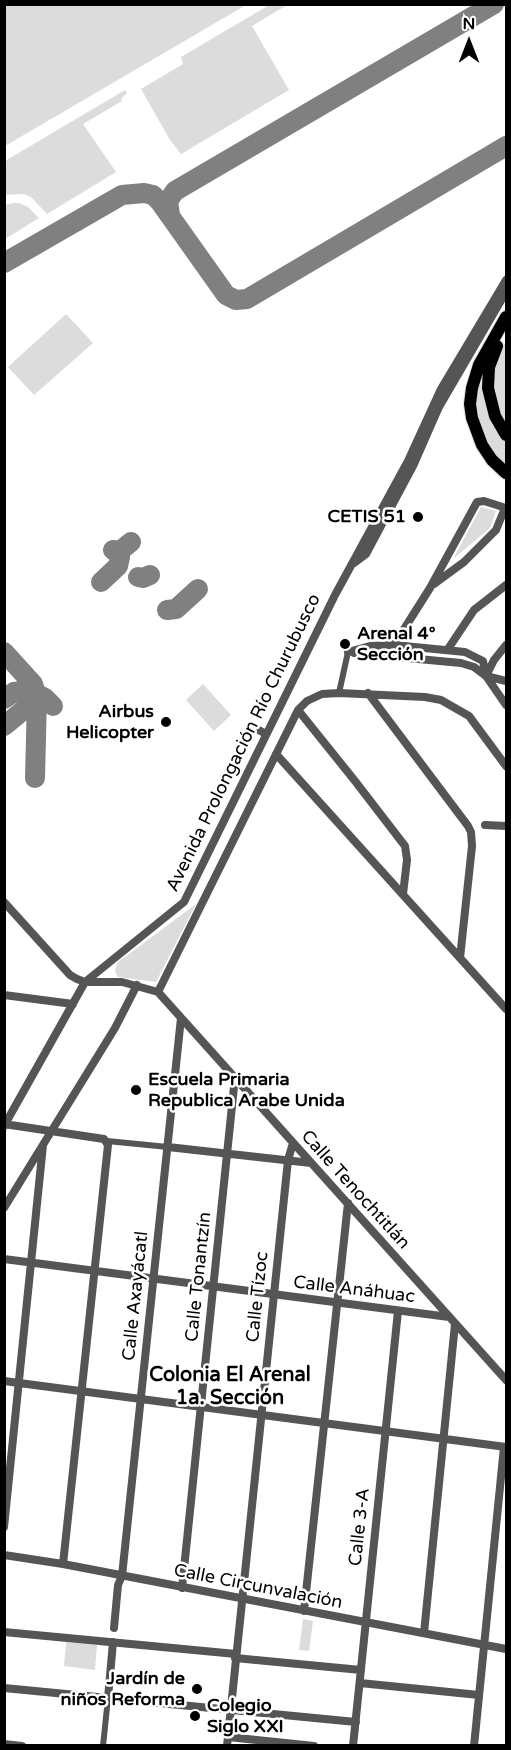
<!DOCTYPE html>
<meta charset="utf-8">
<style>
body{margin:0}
#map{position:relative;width:511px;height:1750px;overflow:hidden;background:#fff;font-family:"Varela Round",sans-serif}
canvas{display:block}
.frame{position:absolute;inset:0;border:6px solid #000;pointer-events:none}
.north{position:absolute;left:439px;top:12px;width:60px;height:60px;-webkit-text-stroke:4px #fff;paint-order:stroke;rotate:0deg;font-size:16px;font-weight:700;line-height:24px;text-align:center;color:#000}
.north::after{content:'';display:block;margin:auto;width:21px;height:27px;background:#000;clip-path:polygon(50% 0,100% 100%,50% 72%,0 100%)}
</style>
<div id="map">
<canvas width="511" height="1750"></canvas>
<div class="frame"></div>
<div class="north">N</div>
</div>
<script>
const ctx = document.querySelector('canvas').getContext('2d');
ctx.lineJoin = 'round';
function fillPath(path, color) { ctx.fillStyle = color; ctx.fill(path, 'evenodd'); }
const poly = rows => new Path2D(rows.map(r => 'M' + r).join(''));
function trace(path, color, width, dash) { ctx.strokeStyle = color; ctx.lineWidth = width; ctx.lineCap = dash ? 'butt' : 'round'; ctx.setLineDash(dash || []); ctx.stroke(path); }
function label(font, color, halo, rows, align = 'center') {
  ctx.font = font + ' "Varela Round",sans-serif'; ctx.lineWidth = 5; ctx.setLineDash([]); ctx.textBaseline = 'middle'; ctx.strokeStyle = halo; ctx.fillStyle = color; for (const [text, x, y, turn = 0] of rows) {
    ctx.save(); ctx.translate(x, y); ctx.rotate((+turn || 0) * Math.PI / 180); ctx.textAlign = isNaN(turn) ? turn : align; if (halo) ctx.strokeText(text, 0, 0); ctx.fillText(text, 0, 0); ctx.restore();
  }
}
fillPath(poly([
 [271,4,287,5,252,26,289,90,181,154,170,140,141,89,183,64,181,57],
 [6,5,6,4,246,5,5,146,4,6],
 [125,90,127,93,121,99,122,101,83,124,116,172,47,214,31,197,24,194,5,195,5,161],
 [13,203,19,203,28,207,39,218,5,239,5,205],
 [66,314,93,343,34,395,8,367],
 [504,343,505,345,506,371,506,425,495,399,492,373],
 [481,384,484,385,506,442,506,467,489,446,477,414,477,387],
 [481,507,496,511,490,528,453,559],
 [203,684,231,715,214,731,186,700],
 [196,904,156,982,118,977,115,971,117,963],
 [303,1619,313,1621,309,1651,299,1650],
 [66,1642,97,1645,95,1670,64,1666]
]), '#dcdcdc');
trace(poly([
 [170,215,168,201,175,191,494,4],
 [4,263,122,195,144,193,153,195,160,202,226,295,236,300,247,299,506,146],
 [113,550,120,551,131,542],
 [138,577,143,578,150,575],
 [101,582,118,566,120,557],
 [167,610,176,609,198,589],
 [4,652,33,684,37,697,35,778],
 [4,699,14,692,29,690,45,698,53,706],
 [4,726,26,708,29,684]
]), '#808080', 20);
const primary = poly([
 [506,317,479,365,472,388,470,404,472,418,482,445,492,460,506,473],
 [497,346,489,367,488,388,495,416,506,435]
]);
trace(primary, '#dbdbdb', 14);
trace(poly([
 [339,693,348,652],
 [107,1141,168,1147],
 [103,1746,108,1698]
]), '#555', 6);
trace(poly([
 [354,563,366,554,414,464,439,407,506,292],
 [434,584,464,562,496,530,505,508],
 [394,645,430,588,477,502,484,501,506,508],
 [448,649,474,610,506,585],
 [348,652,370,646,394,645,465,652,483,661,486,676,506,705],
 [354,653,461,663,474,667,486,676,506,681],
 [486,676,494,660,506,645],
 [368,693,468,826,471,832,472,846,460,958],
 [298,710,355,781,405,846,407,860,403,894],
 [255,728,266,734],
 [276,754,506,1009],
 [485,825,506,826],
 [4,902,70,975,77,979,85,982,122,982,158,992,506,1380],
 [158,992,298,710,307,701,322,694,339,693,425,697,441,700,469,716,506,766],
 [4,995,73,1004],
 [4,1124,104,1139,108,1145,63,1564],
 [4,1126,85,982,184,902,335,595,408,461,441,389,506,280],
 [168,1147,311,1163],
 [4,1208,115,1028,137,985],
 [4,1259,449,1317],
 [4,1381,506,1447],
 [4,1527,43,1145],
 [4,1555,63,1564,506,1649],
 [182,1588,235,1077],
 [304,1611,348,1203],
 [114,1628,118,1585,122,1576,181,1018],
 [4,1632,236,1654],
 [424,1633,455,1324],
 [235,1658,361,1670],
 [360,1683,479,1695],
 [4,1688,356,1722],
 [108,1698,113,1642],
 [228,1737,314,1746],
 [4,1744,22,1746],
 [227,1746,288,1160,293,1143],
 [353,1746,398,1311],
 [474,1746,504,1447]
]), '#555', 8);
trace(primary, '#000', 12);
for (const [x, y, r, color] of [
 [418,517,6,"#000"],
 [345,644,6,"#000"],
 [166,722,6,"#000"],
 [136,1090,6,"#000"],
 [197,1689,6,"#000"],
 [195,1716,6,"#000"]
]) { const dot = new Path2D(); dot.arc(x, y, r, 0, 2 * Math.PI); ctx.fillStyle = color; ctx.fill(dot); trace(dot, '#fff', 2); }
label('bold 18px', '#000', '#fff', [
 ["CETIS 51",406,517],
 ["Arenal 4°",357,634,"left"],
 ["Sección",357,655,"left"],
 ["Airbus",154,712],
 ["Helicopter",154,733],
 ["Escuela Primaria",148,1080,"left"],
 ["Republica Arabe Unida",148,1101,"left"],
 ["Jardín de",185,1679],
 ["niños Reforma",185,1700],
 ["Colegio",207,1706,"left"],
 ["Siglo XXI",207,1727,"left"]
], 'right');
label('18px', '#000', '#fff', [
 ["Avenida Prolongación Río Churubusco",244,743,-64],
 ["Calle Tenochtitlán",355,1190,48],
 ["Calle Tonantzín",199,1277,-84],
 ["Calle Anáhuac",354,1290,7],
 ["Calle Axayácatl",136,1296,-84],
 ["Calle Tízoc",258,1297,-84],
 ["Calle 3-A",360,1527,-84],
 ["Calle Circunvalación",258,1587,11]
]);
label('bold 20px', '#000', '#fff', [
 ["Colonia El Arenal",230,1376],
 ["1a. Sección",230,1399]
]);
</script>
